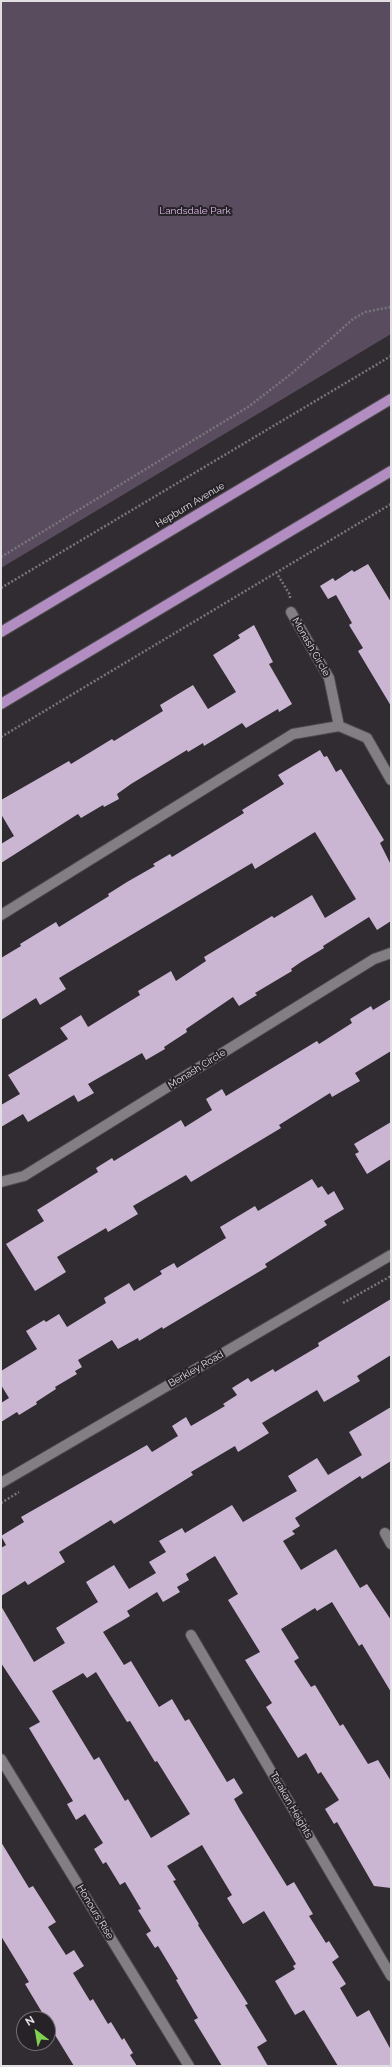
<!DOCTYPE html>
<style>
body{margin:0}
#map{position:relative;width:392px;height:2067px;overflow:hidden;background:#302c31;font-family:Raleway,sans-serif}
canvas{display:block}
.frame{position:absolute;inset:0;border:2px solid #e1dfe2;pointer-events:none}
.north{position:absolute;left:16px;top:2011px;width:40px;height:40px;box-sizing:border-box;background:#262227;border:1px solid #716e72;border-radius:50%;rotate:329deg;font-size:11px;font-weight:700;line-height:16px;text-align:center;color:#e1dfe2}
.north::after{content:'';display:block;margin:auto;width:14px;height:18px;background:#80d051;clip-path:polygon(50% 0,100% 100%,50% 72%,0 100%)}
</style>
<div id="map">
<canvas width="392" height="2067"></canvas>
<div class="frame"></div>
<div class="north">N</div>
</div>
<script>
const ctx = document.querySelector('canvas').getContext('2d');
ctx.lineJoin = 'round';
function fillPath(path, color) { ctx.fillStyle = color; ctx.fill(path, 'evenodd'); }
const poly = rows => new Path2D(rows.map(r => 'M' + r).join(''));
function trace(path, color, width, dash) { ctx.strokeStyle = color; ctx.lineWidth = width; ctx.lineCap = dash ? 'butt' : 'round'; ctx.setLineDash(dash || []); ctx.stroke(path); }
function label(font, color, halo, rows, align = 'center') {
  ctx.font = font + ' Raleway,sans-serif'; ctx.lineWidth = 4; ctx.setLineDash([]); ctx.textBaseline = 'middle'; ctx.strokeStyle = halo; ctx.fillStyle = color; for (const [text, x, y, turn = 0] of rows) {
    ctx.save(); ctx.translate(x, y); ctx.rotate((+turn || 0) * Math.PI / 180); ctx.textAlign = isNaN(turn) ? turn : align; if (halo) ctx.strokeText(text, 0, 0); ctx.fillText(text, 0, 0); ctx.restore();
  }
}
fillPath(poly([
 [1,1,391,1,391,334,1,568]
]), '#594c5f');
fillPath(poly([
 [368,564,391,602,391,706,358,651,363,648,349,625,352,623,336,595,328,599,320,586,333,578,335,581,352,570,354,572],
 [254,625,273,662,269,664,292,704,279,712,278,709,246,728,242,723,204,746,203,743,188,752,187,750,131,784,117,794,119,799,104,807,103,805,81,818,78,814,1,863,1,844,14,836,1,814,1,800,69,761,71,764,112,739,114,741,163,711,160,705,193,685,208,709,236,692,213,655,240,638,238,635],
 [320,750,324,757,327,756,336,772,341,769,384,840,380,843,391,865,391,921,377,930,369,917,323,946,324,948,301,962,291,969,292,971,255,993,257,995,239,1006,233,997,186,1029,187,1032,164,1047,165,1049,146,1060,142,1053,88,1084,94,1093,78,1102,74,1095,28,1122,23,1114,1,1127,1,1105,20,1094,8,1075,68,1039,60,1028,81,1015,88,1027,140,995,138,991,171,971,176,981,206,961,204,957,272,916,274,918,312,895,325,918,356,899,315,832,255,869,252,863,59,978,66,989,40,1005,36,998,1,1020,1,958,21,946,20,944,56,922,59,927,109,896,108,894,127,882,155,866,153,864,170,854,172,857,244,813,242,810,284,784,278,775],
 [391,999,391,1051,355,1073,360,1081,332,1097,330,1093,279,1125,281,1128,191,1182,186,1175,133,1206,138,1214,108,1232,106,1228,57,1257,66,1272,35,1291,6,1244,44,1221,37,1210,98,1172,96,1168,112,1158,114,1161,181,1120,185,1127,212,1110,206,1099,222,1089,226,1096,317,1041,319,1044,352,1023,350,1019,371,1006,373,1010],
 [391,1122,391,1159,367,1174,355,1154,359,1152,354,1144],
 [312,1179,318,1188,322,1186,328,1195,334,1191,344,1209,324,1221,327,1225,265,1264,267,1267,163,1329,162,1327,139,1341,138,1338,118,1349,112,1340,78,1360,82,1367,75,1371,77,1374,55,1387,56,1389,36,1402,37,1404,19,1415,17,1412,1,1422,1,1403,9,1398,1,1385,1,1371,37,1349,26,1331,44,1320,46,1322,59,1314,67,1327,106,1303,104,1298,129,1283,134,1291,162,1274,160,1271,174,1263,177,1268,226,1238,220,1227,255,1206,258,1211],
 [391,1299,391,1355,357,1376,360,1381,324,1402,317,1390,262,1423,269,1433,238,1452,235,1446,191,1472,193,1475,114,1524,111,1520,59,1552,65,1562,28,1585,25,1581,1,1596,1,1548,6,1545,1,1536,24,1522,21,1517,147,1445,152,1452,178,1436,172,1426,186,1417,191,1426,225,1406,223,1404,237,1395,232,1388,248,1378,251,1382,273,1369,275,1372,319,1346,318,1343],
 [391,1407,391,1461,362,1479,360,1476,295,1518,300,1526,292,1531,295,1534,283,1541,301,1570,336,1549,360,1588,367,1584,391,1620,391,1692,362,1644,359,1646,332,1602,317,1611,315,1608,281,1629,299,1658,294,1661,311,1687,315,1685,340,1726,343,1724,368,1764,378,1760,391,1781,391,1888,374,1886,337,1822,334,1824,325,1809,339,1800,321,1772,318,1774,306,1753,298,1758,266,1707,272,1703,245,1660,260,1652,228,1600,238,1594,215,1556,186,1574,189,1580,177,1587,180,1592,163,1602,157,1592,127,1611,130,1616,103,1632,124,1665,131,1661,159,1707,172,1699,185,1721,189,1719,227,1782,234,1778,243,1793,234,1799,240,1810,287,1886,294,1882,313,1914,309,1916,326,1943,329,1941,339,1957,332,1962,346,1984,340,1988,357,2017,369,2010,391,2050,391,2066,338,2066,304,2010,295,2015,275,1981,295,1969,293,1966,296,1964,264,1911,243,1924,227,1898,232,1895,202,1845,167,1866,176,1880,173,1881,199,1924,198,1925,248,2004,245,2005,267,2041,257,2047,268,2066,222,2066,194,2020,198,2018,176,1980,178,1979,158,1946,155,1948,146,1934,151,1931,138,1910,141,1909,125,1882,120,1885,106,1862,103,1864,94,1849,103,1843,85,1814,76,1820,67,1804,73,1801,29,1728,40,1722,1,1663,1,1606,34,1662,65,1643,56,1628,98,1602,86,1582,114,1565,129,1589,156,1573,149,1562,166,1552,159,1541,182,1528,185,1533,232,1505,243,1522,297,1491,288,1476,317,1458,328,1475,362,1455,349,1432],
 [96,1672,127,1722,130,1721,155,1762,157,1761,190,1814,151,1838,128,1799,125,1801,99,1757,94,1760,52,1691,83,1673,87,1678],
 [1,1842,29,1888,33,1886,56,1922,48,1927,66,1955,74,1950,84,1966,73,1973,90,2001,93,1999,108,2024,111,2022,122,2040,124,2038,133,2053,130,2055,137,2066,74,2066,55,2035,48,2019,46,2019,25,1984,29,1982,1,1936]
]), '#cab6d3');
const street = poly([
 [291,612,329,678,339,726],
 [1,915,293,734,339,726,367,738,391,780],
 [1,1182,24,1176,374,959,391,953],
 [1,1483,391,1255],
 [385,1533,391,1544],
 [191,1635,391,1976],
 [1,1759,189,2066]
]);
const primary = poly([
 [1,632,391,399],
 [1,704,391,471]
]);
trace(street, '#4c494d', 12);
trace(primary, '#4c494d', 12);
trace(poly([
 [1,557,248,407,291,374,353,319,365,312,391,307],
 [276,572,290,595,290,598],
 [1,588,391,356],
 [1,737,391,504],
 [343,1303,391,1276],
 [1,1503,19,1492]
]), '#79767a', 2.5, [2, 2]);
trace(street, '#827e84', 10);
trace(primary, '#b28dc1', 10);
label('10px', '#debcec', '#262227', [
 ["Landsdale Park",195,211]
]);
label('10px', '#e1dfe2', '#262227', [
 ["Hepburn Avenue",190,505,-31],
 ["Monash Circle",311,647,60],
 ["Monash Circle",197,1069,-32],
 ["Berkley Road",196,1369,-30],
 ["Tarakan Heights",291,1805,60],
 ["Honours Rise",95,1912,59]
]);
</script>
